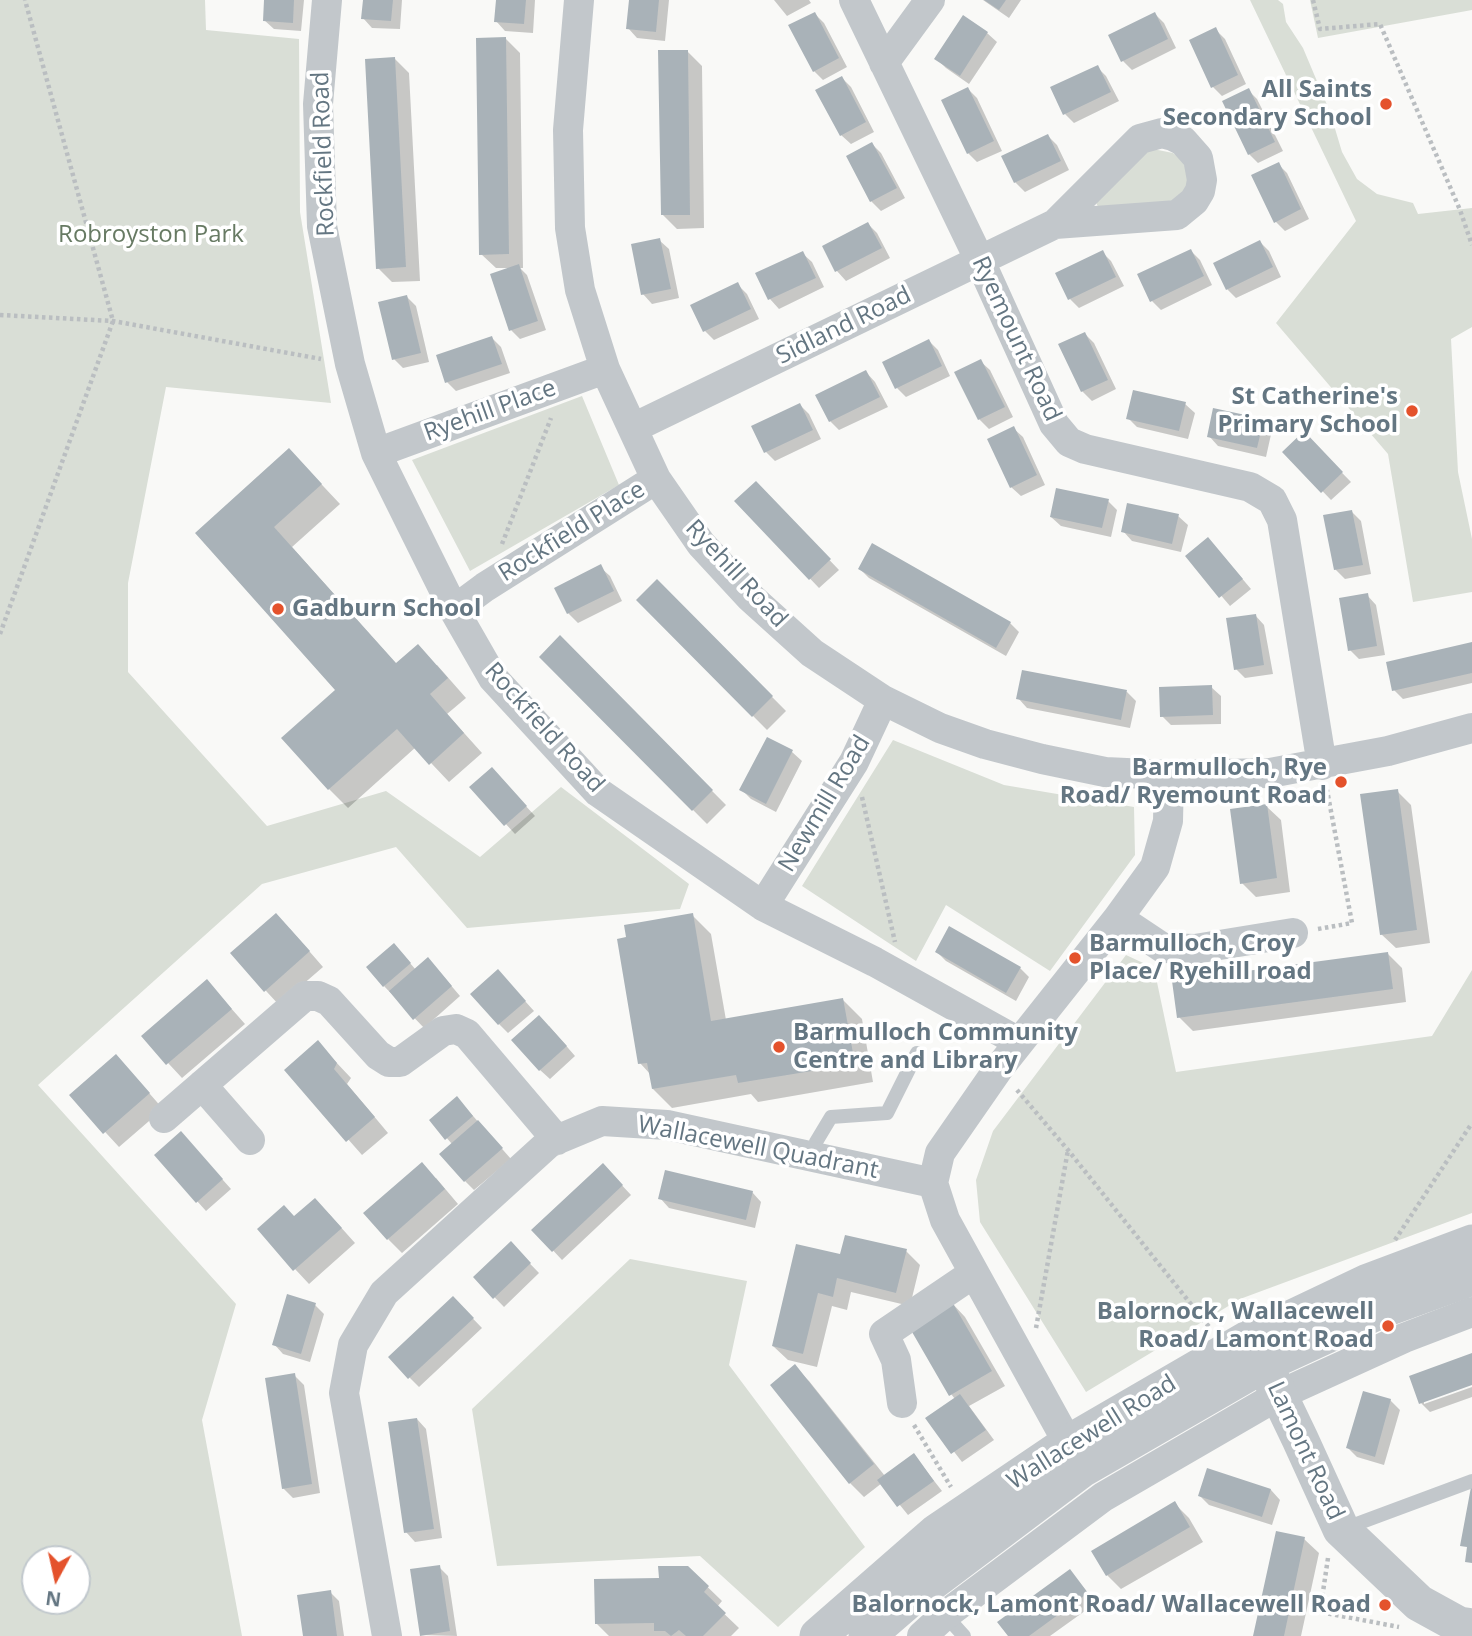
<!DOCTYPE html>
<style>
body{margin:0}
#map{position:relative;width:1472px;height:1636px;overflow:hidden;background:#f9f9f7;font-family:"Open Sans",sans-serif}
canvas{display:block}
.north{position:absolute;left:21px;top:1545px;width:70px;height:70px;box-sizing:border-box;background:#fff;border:2px solid #c1c8cd;border-radius:50%;rotate:188deg;font-size:19px;font-weight:700;line-height:28px;text-align:center;color:#647682}
.north::after{content:'';display:block;margin:auto;width:24px;height:32px;background:#e4522c;clip-path:polygon(50% 0,100% 100%,50% 72%,0 100%)}
</style>
<div id="map">
<canvas width="1472" height="1636"></canvas>
<div class="north">N</div>
</div>
<script>
const ctx = document.querySelector('canvas').getContext('2d');
ctx.lineJoin = 'round';
function fillPath(path, color) { ctx.fillStyle = color; ctx.fill(path, 'evenodd'); }
const poly = rows => new Path2D(rows.map(r => 'M' + r).join(''));
function trace(path, color, width, dash) { ctx.strokeStyle = color; ctx.lineWidth = width; ctx.lineCap = dash ? 'butt' : 'round'; ctx.setLineDash(dash || []); ctx.stroke(path); }
function label(font, color, halo, rows, align = 'center') {
  ctx.font = font + ' "Open Sans",sans-serif'; ctx.lineWidth = 7; ctx.setLineDash([]); ctx.textBaseline = 'middle'; ctx.strokeStyle = halo; ctx.fillStyle = color; for (const [text, x, y, turn = 0] of rows) {
    ctx.save(); ctx.translate(x, y); ctx.rotate((+turn || 0) * Math.PI / 180); ctx.textAlign = isNaN(turn) ? turn : align; if (halo) ctx.strokeText(text, 0, 0); ctx.fillText(text, 0, 0); ctx.restore();
  }
}
fillPath(poly([
 [0,0,205,0,206,30,299,39,300,212,331,403,166,387,128,583,128,672,267,826,386,791,480,857,561,787,689,884,680,909,467,928,396,847,262,884,38,1085,236,1304,202,1420,242,1636,0,1636],
 [35,1559,77,1559,77,1601,35,1601],
 [1250,0,1278,0,1283,4,1286,22,1303,48,1330,112,1342,152,1357,179,1377,194,1413,203,1418,214,1472,208,1472,327,1451,339,1458,472,1472,539,1472,592,1413,602,1388,454,1276,323,1356,221],
 [1310,0,1472,0,1472,10,1318,38],
 [1153,149,1173,153,1181,159,1186,168,1188,186,1179,201,1098,207,1095,200,1127,162],
 [582,396,619,485,470,571,412,460],
 [893,740,1004,785,1134,807,1135,855,1050,971,946,905,916,961,802,886],
 [1126,955,1154,968,1176,1072,1432,1036,1472,970,1472,1213,1240,1299,1086,1392,980,1222,976,1180,993,1131],
 [630,1259,747,1281,729,1365,865,1547,778,1627,700,1556,497,1566,472,1409]
]), '#d9ded6');
fillPath(poly([
 [266,0,304,0,301,31,274,29,264,20],
 [364,0,402,0,400,29,372,28,363,18],
 [497,0,535,0,533,33,505,31,496,21],
 [631,0,669,0,665,41,637,38,628,28],
 [774,0,809,0,811,3,787,16],
 [983,0,1021,0,1009,18],
 [815,14,824,23,847,67,823,80,814,71],
 [1155,14,1164,23,1176,48,1132,70,1123,61],
 [1215,29,1225,39,1246,84,1222,96,1213,87],
 [987,33,997,42,969,84,946,68,937,59],
 [506,39,520,53,523,268,520,268,527,275,546,330,520,339,511,330,509,268,496,268,481,254],
 [687,51,702,66,704,228,677,229,662,214],
 [395,59,409,73,420,281,392,282,378,268],
 [1097,67,1106,76,1119,101,1074,123,1065,114],
 [842,78,851,87,874,132,851,144,841,135],
 [968,89,977,98,1002,151,977,162,968,153],
 [1248,90,1257,99,1283,151,1258,163,1249,154],
 [1048,136,1057,145,1069,170,1025,192,1015,182,1003,157],
 [872,144,881,153,905,198,881,211,871,201,848,157],
 [1278,164,1287,173,1309,219,1285,231,1276,222],
 [868,224,877,233,890,258,846,281,837,271,824,247],
 [659,240,669,249,679,298,652,304,643,294],
 [1260,242,1269,251,1281,277,1236,298,1227,289],
 [1191,251,1200,260,1212,285,1161,310,1152,301],
 [1102,252,1111,261,1124,286,1079,308,1070,299],
 [802,253,812,262,824,287,779,309,770,299,758,274],
 [737,284,747,294,759,319,714,340,705,331],
 [407,297,416,306,429,362,403,368,394,359],
 [1085,334,1094,343,1116,389,1092,401,1082,391],
 [492,338,501,347,510,373,456,391,447,382],
 [929,341,938,350,950,376,906,397,897,388],
 [980,361,990,370,1013,417,989,429,979,419,956,373],
 [866,372,875,382,888,407,839,430,830,421],
 [1185,404,1195,413,1188,439,1137,427,1128,418],
 [800,405,809,414,821,439,775,461,766,452],
 [1263,421,1272,430,1266,457,1218,446,1209,436],
 [1013,428,1023,437,1045,485,1021,496,1011,487],
 [1304,434,1351,482,1331,500,1285,452],
 [308,470,340,504,292,547,397,665,437,665,466,698,447,714,482,753,449,782,416,747,348,808,329,789,337,690,197,533],
 [756,483,839,570,819,588,736,501],
 [1108,501,1117,510,1111,537,1061,526,1051,517],
 [1352,512,1361,521,1371,574,1345,579,1335,569],
 [1178,516,1188,525,1181,552,1132,541,1123,531],
 [1217,549,1251,589,1230,606,1188,557],
 [600,567,610,576,622,601,578,623,568,613],
 [860,569,1010,623,1019,632,1006,656,869,578],
 [657,581,786,711,767,730,638,600],
 [1367,595,1376,605,1385,655,1359,659,1350,650],
 [1255,615,1264,625,1273,674,1245,678,1236,669],
 [560,638,726,805,707,824,541,657],
 [1472,644,1472,683,1403,699,1394,690],
 [1211,687,1221,696,1221,724,1171,725,1162,716],
 [1127,692,1136,701,1130,728,1027,708,1018,698],
 [767,739,792,752,802,761,776,812,751,799,741,789],
 [501,779,535,816,515,834,472,787],
 [1397,791,1411,805,1430,943,1396,948,1381,934],
 [1266,806,1281,820,1290,892,1256,897,1242,883],
 [692,915,711,934,726,1020,843,1000,862,1019,873,1082,758,1102,751,1094,672,1108,653,1089,651,1075,640,1063,628,939],
 [290,929,323,967,279,1005,232,954],
 [937,952,1020,968,1029,977,1016,1001,946,961],
 [1387,953,1402,968,1406,1002,1193,1031,1179,1017],
 [403,955,416,970,437,969,460,996,424,1028,384,986],
 [207,981,245,1024,182,1078,143,1036],
 [507,981,534,1011,508,1033,499,1024],
 [549,1026,575,1056,550,1079,540,1070],
 [318,1043,351,1078,347,1084,388,1133,362,1155,287,1070],
 [130,1071,163,1109,119,1147,71,1095],
 [466,1108,511,1159,474,1190,465,1181,452,1144,431,1120],
 [190,1143,231,1189,206,1211,197,1201],
 [603,1165,631,1195,562,1260,534,1230],
 [436,1178,458,1204,402,1253,388,1239],
 [752,1192,761,1202,755,1228,669,1208,660,1198],
 [329,1214,355,1243,309,1284,295,1269,295,1218],
 [511,1244,539,1273,504,1307,475,1277],
 [906,1251,920,1265,910,1306,851,1292,847,1310,832,1306,817,1367,788,1360,773,1346,841,1256],
 [453,1298,482,1328,419,1387,390,1358],
 [951,1302,965,1317,1005,1386,969,1406,994,1440,962,1462,928,1418,955,1399,951,1394],
 [315,1305,324,1314,310,1362,283,1354,274,1344],
 [1472,1355,1472,1383,1424,1401,1424,1404,1472,1387,1472,1397,1430,1412,1421,1403],
 [795,1367,809,1381,885,1476,914,1455,942,1491,908,1515,882,1483,864,1497,850,1483],
 [294,1375,304,1385,320,1493,293,1498,283,1488],
 [1390,1400,1400,1410,1384,1465,1357,1457,1348,1448],
 [417,1419,426,1429,442,1538,415,1542,406,1532],
 [1271,1490,1280,1500,1272,1525,1209,1505,1200,1496],
 [1174,1503,1189,1518,1203,1542,1121,1589,1107,1575],
 [1304,1539,1319,1553,1301,1636,1255,1636],
 [439,1567,448,1576,457,1636,422,1635],
 [688,1568,722,1601,717,1607,739,1628,731,1636,609,1636,596,1623,661,1580],
 [1070,1571,1096,1603,1050,1636,1010,1636],
 [330,1592,339,1601,344,1636,305,1636]
]), '#0003');
fillPath(poly([
 [264,0,294,0,293,23,263,21],
 [363,0,393,0,391,21,361,19],
 [496,0,526,0,524,24,494,22],
 [629,0,659,0,656,32,626,29],
 [984,0,1006,0,999,10],
 [815,12,839,58,813,72,788,25],
 [1155,12,1168,39,1121,62,1108,35],
 [963,15,988,32,960,76,934,59],
 [1216,27,1238,75,1211,88,1189,40],
 [506,37,509,254,479,255,476,38],
 [658,50,688,50,690,215,661,215],
 [395,57,406,267,376,269,365,59],
 [1098,65,1111,92,1063,115,1050,87],
 [842,76,866,122,840,136,815,90],
 [968,87,994,141,967,154,941,100],
 [1249,88,1275,142,1248,155,1222,101],
 [1048,134,1061,161,1014,183,1001,156],
 [872,142,897,188,870,202,846,156],
 [1279,162,1301,209,1274,223,1251,175],
 [868,222,882,248,835,272,822,246],
 [660,238,671,289,641,295,631,244],
 [1260,240,1273,267,1226,290,1213,263],
 [1191,249,1204,276,1150,302,1137,274],
 [1103,250,1116,277,1068,300,1055,273],
 [803,251,816,278,768,300,755,273],
 [519,264,538,321,509,331,490,274],
 [738,282,751,309,703,332,690,305],
 [407,295,421,353,392,360,378,302],
 [1085,332,1108,380,1081,392,1058,344],
 [492,336,502,364,445,383,436,355],
 [929,339,942,366,895,389,882,362],
 [981,359,1005,407,978,420,954,372],
 [866,370,880,397,829,422,815,395],
 [1133,390,1186,402,1179,431,1126,419],
 [800,403,813,430,764,453,751,426],
 [1213,408,1264,419,1257,448,1207,437],
 [1014,426,1037,475,1010,488,987,439],
 [1304,431,1343,472,1321,493,1282,452],
 [289,448,322,484,274,527,396,663,418,644,448,678,430,694,464,733,429,765,397,729,328,790,281,738,335,690,195,533],
 [756,481,831,559,809,580,734,501],
 [1056,488,1109,499,1102,528,1050,517],
 [1127,503,1179,514,1172,544,1121,532],
 [1352,510,1363,565,1334,570,1323,515],
 [1208,537,1243,579,1219,598,1185,556],
 [872,543,1011,622,996,648,858,569],
 [601,564,614,591,567,614,554,588],
 [657,579,773,696,752,717,636,600],
 [1368,593,1377,646,1348,651,1339,598],
 [1256,614,1264,665,1234,670,1226,618],
 [560,635,713,790,692,811,539,657],
 [1472,642,1472,673,1392,691,1386,662],
 [1022,670,1127,690,1121,720,1016,699],
 [1212,685,1213,715,1160,717,1159,687],
 [767,737,793,750,766,804,739,790],
 [492,767,527,806,504,826,469,787],
 [1398,789,1417,930,1380,935,1360,794],
 [1267,804,1277,878,1240,884,1230,809],
 [276,913,310,951,264,992,230,953],
 [693,913,711,1021,843,998,855,1064,738,1083,736,1075,652,1089,647,1063,638,1064,617,939,626,937,624,925],
 [949,926,1021,967,1006,993,935,952],
 [394,943,411,963,383,987,366,967],
 [1388,952,1393,989,1177,1018,1172,981],
 [428,957,452,986,413,1020,389,991],
 [498,969,526,1001,498,1025,470,994],
 [207,979,232,1009,166,1065,141,1036],
 [539,1015,567,1046,539,1071,511,1040],
 [318,1040,337,1063,334,1069,375,1117,346,1142,284,1070],
 [116,1054,150,1093,103,1134,69,1095],
 [457,1096,473,1116,445,1140,429,1120],
 [478,1120,503,1148,464,1182,439,1154],
 [181,1131,223,1179,196,1203,154,1155],
 [422,1162,445,1189,387,1240,363,1213],
 [603,1163,623,1185,552,1252,531,1230],
 [665,1170,753,1191,746,1220,658,1199],
 [315,1198,342,1228,293,1271,257,1229,284,1205,294,1216],
 [845,1235,907,1249,896,1293,837,1278,833,1297,818,1293,803,1354,772,1346,796,1244,840,1254],
 [511,1241,531,1263,493,1299,473,1277],
 [287,1294,316,1303,301,1354,272,1345],
 [453,1296,474,1318,408,1379,388,1357],
 [951,1300,992,1371,949,1396,908,1325],
 [1472,1353,1472,1385,1419,1404,1409,1376],
 [795,1364,874,1464,849,1484,770,1385],
 [295,1373,312,1484,282,1489,265,1378],
 [1363,1391,1391,1399,1375,1457,1346,1448],
 [960,1394,986,1430,951,1454,925,1418],
 [417,1418,434,1529,404,1533,388,1422],
 [914,1453,934,1481,897,1507,877,1480],
 [1207,1468,1271,1489,1262,1517,1198,1496],
 [1471,1487,1472,1487,1472,1563,1465,1562,1467,1547,1460,1546],
 [1175,1501,1190,1527,1106,1576,1091,1551],
 [1276,1531,1305,1537,1284,1636,1253,1636],
 [440,1565,450,1631,420,1636,410,1569],
 [658,1566,688,1566,709,1586,704,1592,726,1613,703,1636,686,1636,679,1630,671,1636,665,1631,654,1631,654,1623,595,1624,594,1579,659,1578],
 [1070,1569,1088,1593,1029,1636,1008,1636,997,1622],
 [331,1590,337,1636,303,1636,297,1595]
]), '#a9b2b8');
trace(poly([
 [1313,0,1320,29,1380,24,1460,210,1472,245],
 [0,315,113,321,321,359],
 [502,544,551,418],
 [0,634,113,321,25,0],
 [862,797,895,942],
 [1318,929,1352,923,1327,790],
 [1017,1090,1068,1150,1210,1328],
 [1395,1240,1472,1123],
 [1036,1328,1068,1150],
 [914,1425,951,1487],
 [1328,1558,1320,1612,1399,1627]
]), '#babec1', 4.5, [3.5, 3.5]);
trace(poly([
 [811,1156,816,1142,831,1117,887,1113,917,1053],
 [1343,1529,1472,1481],
 [945,1615,964,1636]
]), '#c2c7cb', 14);
trace(poly([
 [327,0,318,104,322,226,350,364,376,453,454,610,493,678,598,792,763,906,875,962,1019,1042],
 [579,0,568,130,570,228,580,290,605,369,656,479,701,544,750,597,812,653,883,700,940,728,985,744,1042,759,1105,772,1169,775,1270,773,1388,751,1472,728],
 [854,0,980,261,1054,424,1069,442,1085,449,1250,487,1272,500,1282,520,1322,765],
 [884,63,930,0],
 [633,428,1055,224,1140,139,1162,133,1173,136,1183,141,1198,158,1202,180,1200,191,1194,201,1177,215,1055,224],
 [376,453,605,369],
 [454,610,485,587,656,479],
 [763,906,854,762,883,700],
 [1118,918,1163,948,1195,949,1293,933],
 [202,1085,250,1140],
 [164,1118,305,996,318,996,329,1001,378,1055,389,1062,400,1062,443,1031,456,1029,467,1034,557,1140],
 [933,1183,940,1153,999,1068,1118,918,1155,867,1168,821,1169,775],
 [933,1183,945,1220,1078,1461],
 [902,1403,896,1360,884,1334,974,1273],
 [387,1636,344,1393,353,1345,384,1293,549,1143,602,1121,667,1125,933,1183],
 [922,1636,945,1615,1103,1497,1279,1395,1404,1338,1472,1312]
]), '#c2c7cb', 30);
trace(poly([
 [1251,1343,1264,1364,1300,1439,1341,1529,1419,1603,1459,1625,1472,1627],
 [818,1636,937,1532,1067,1444,1248,1339,1368,1282,1472,1243],
 [867,1636,912,1597,1082,1469,1264,1364,1381,1310,1472,1277]
]), '#c2c7cb', 37);
for (const [x, y, r, color] of [
 [1386,104,7,"#e4522c"],
 [1412,411,7,"#e4522c"],
 [278,609,7,"#e4522c"],
 [1341,782,7,"#e4522c"],
 [1075,958,7,"#e4522c"],
 [779,1047,7,"#e4522c"],
 [1388,1326,7,"#e4522c"],
 [1385,1605,7,"#e4522c"]
]) { const dot = new Path2D(); dot.arc(x, y, r, 0, 2 * Math.PI); ctx.fillStyle = color; ctx.fill(dot); trace(dot, '#fff', 2.5); }
label('bold 24px', '#647682', '#fff', [
 ["All Saints",1372,90],
 ["Secondary School",1372,118],
 ["St Catherine's",1398,397],
 ["Primary School",1398,425],
 ["Gadburn School",292,609,"left"],
 ["Barmulloch, Rye",1327,768],
 ["Road/ Ryemount Road",1327,796],
 ["Barmulloch, Croy",1089,944,"left"],
 ["Place/ Ryehill road",1089,972,"left"],
 ["Barmulloch Community",793,1033,"left"],
 ["Centre and Library",793,1061,"left"],
 ["Balornock, Wallacewell",1374,1312],
 ["Road/ Lamont Road",1374,1340],
 ["Balornock, Lamont Road/ Wallacewell Road",1371,1605]
], 'right');
label('24px', '#647682', '#fff', [
 ["Rockfield Road",324,154,-92],
 ["Sidland Road",844,326,-26],
 ["Ryemount Road",1016,339,65],
 ["Ryehill Place",490,411,-20],
 ["Rockfield Place",572,532,-32],
 ["Ryehill Road",736,574,47],
 ["Rockfield Road",544,728,48],
 ["Newmill Road",825,804,-59],
 ["Wallacewell Quadrant",758,1148,11],
 ["Wallacewell Road",1092,1433,-32],
 ["Lamont Road",1305,1451,65]
]);
label('24px', '#677a63', '#fff', [
 ["Robroyston Park",151,235]
]);
</script>
